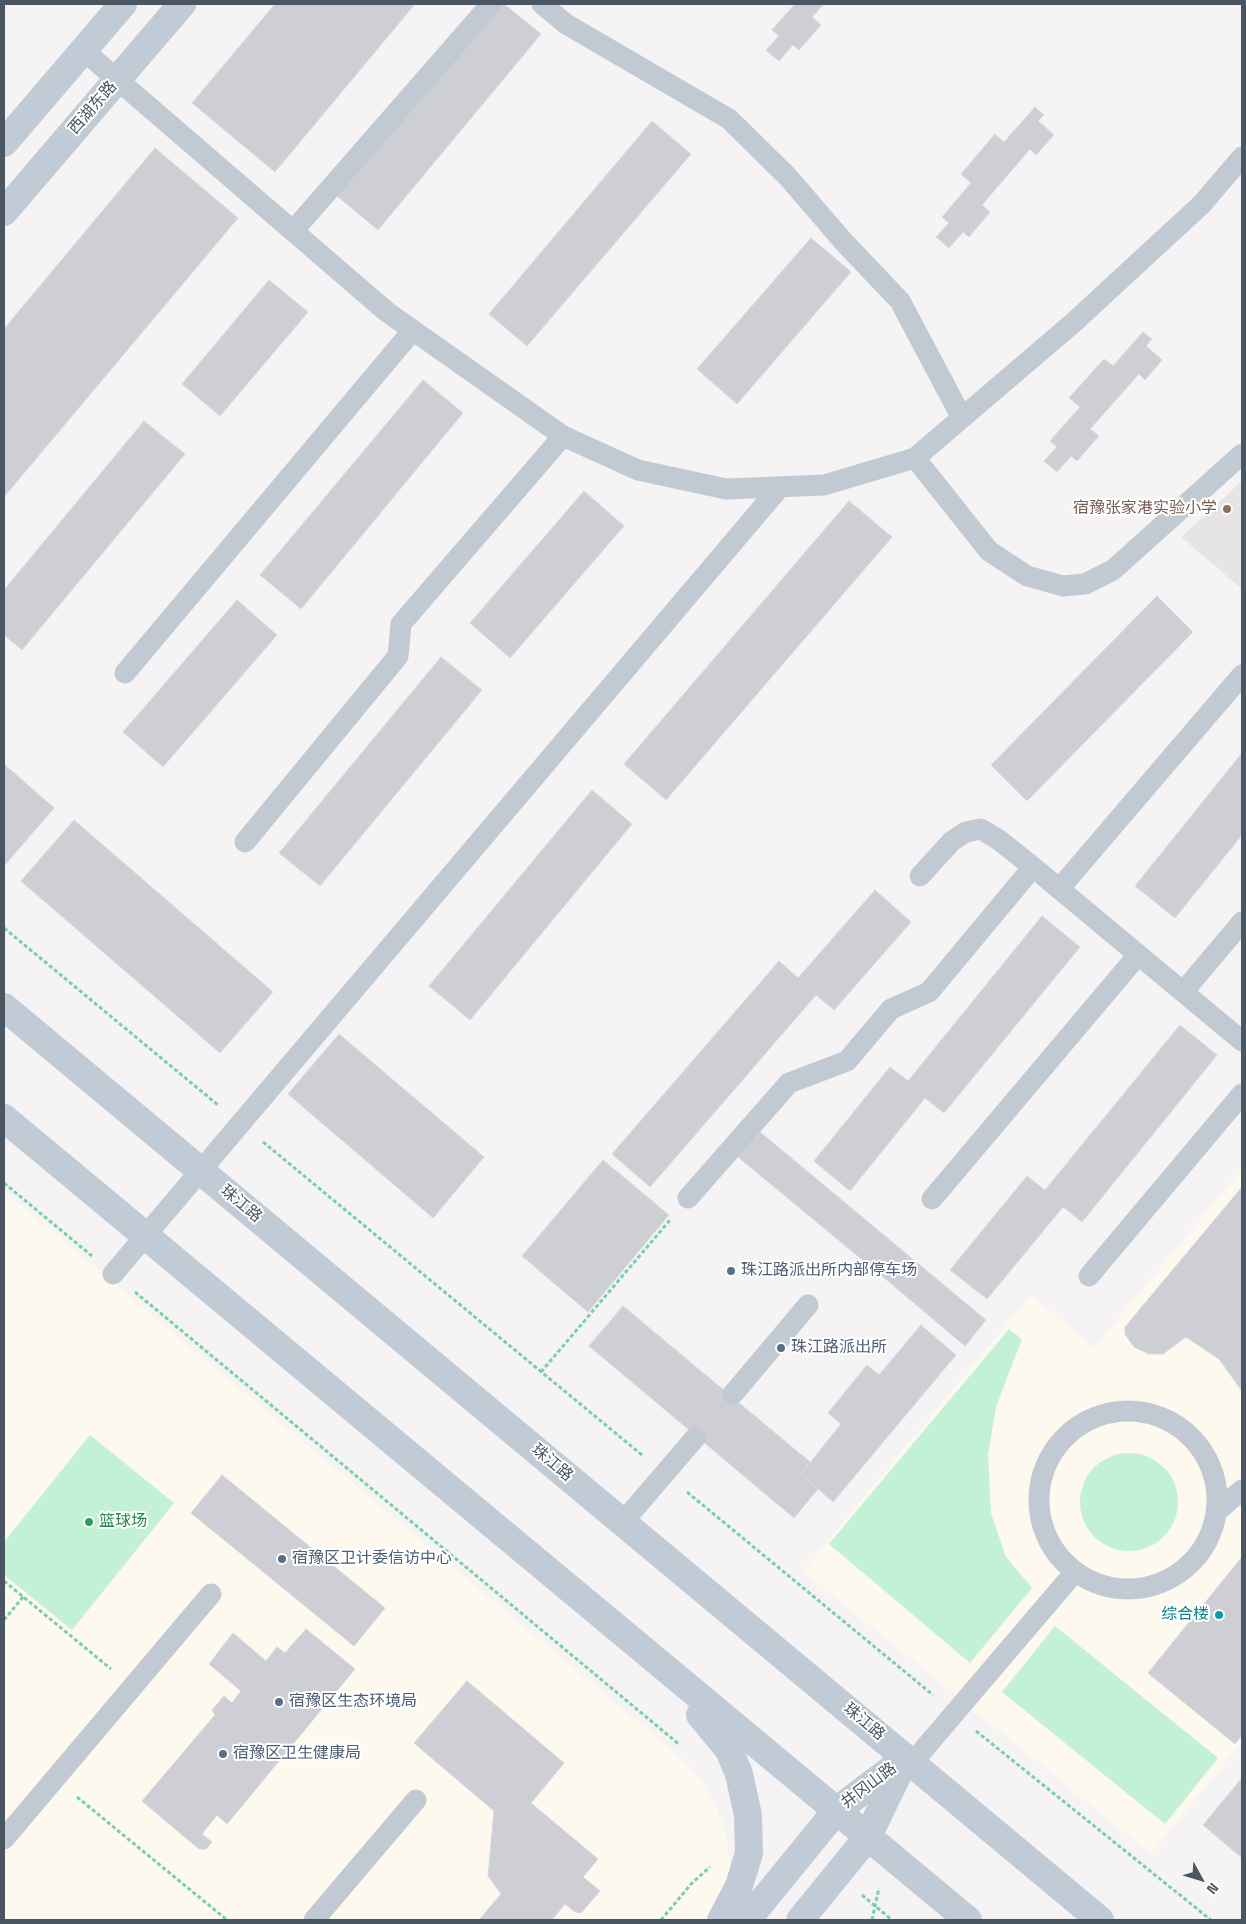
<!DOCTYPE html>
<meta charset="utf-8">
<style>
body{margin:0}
#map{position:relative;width:1246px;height:1924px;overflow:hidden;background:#f5f3f3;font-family:"Space Grotesk",sans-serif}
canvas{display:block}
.frame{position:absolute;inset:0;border:5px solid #4a5661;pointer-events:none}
.north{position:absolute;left:1176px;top:1854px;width:50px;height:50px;-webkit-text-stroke:4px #fff;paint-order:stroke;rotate:129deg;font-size:14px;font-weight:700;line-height:20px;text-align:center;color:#4a5661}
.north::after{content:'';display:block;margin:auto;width:18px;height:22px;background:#4a5661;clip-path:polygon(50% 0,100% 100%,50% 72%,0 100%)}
</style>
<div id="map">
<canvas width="1246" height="1924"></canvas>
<div class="frame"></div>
<div class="north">N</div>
</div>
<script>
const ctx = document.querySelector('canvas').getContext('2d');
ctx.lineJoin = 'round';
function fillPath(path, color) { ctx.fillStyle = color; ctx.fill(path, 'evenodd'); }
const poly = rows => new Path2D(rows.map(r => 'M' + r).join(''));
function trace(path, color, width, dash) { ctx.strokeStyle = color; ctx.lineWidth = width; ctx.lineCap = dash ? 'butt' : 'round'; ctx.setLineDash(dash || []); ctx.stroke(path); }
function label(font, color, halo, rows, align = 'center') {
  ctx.font = font + ' "Space Grotesk","Noto Sans SC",sans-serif'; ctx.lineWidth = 4; ctx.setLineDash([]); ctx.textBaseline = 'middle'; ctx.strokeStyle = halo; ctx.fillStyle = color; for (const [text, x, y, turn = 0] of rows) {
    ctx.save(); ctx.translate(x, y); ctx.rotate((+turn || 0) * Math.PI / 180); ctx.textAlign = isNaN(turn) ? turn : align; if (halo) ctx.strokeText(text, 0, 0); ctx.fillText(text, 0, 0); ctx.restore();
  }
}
fillPath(poly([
 [1241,1170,1242,1742,1151,1854,803,1571,1031,1295,1094,1348],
 [4,1191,681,1758,703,1782,717,1808,726,1834,730,1865,727,1894,712,1920,4,1920]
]), '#fdf9ef');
fillPath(poly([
 [1242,481,1242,589,1181,537]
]), '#e6e4e5');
fillPath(poly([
 [1009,1329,1022,1339,996,1407,988,1455,991,1513,1006,1557,1032,1588,970,1663,829,1544],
 [90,1435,174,1503,72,1630,4,1575,4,1542],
 '1080 1502a49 49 0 1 1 98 0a49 49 0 1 1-98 0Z',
 [1055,1626,1218,1758,1165,1824,1002,1692]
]), '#c3f1d5');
const building = poly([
 [275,4,415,4,275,172,192,103,275,4],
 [497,4,504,4,541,34,378,230,337,196,497,4],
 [795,4,824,4,812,17,821,25,799,50,793,45,779,61,766,50,779,36,772,30,795,4],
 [1035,107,1044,115,1038,121,1054,135,1036,155,1030,149,982,205,990,212,969,237,963,232,949,248,936,237,949,223,942,217,971,183,961,174,995,134,1004,142,1035,107],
 [652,121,691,154,527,346,489,314,652,121],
 [155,148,238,218,4,497,4,329,155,148],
 [811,238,851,272,737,404,697,369,811,238],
 [269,280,308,312,220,416,182,384,269,280],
 [1143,332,1152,339,1146,346,1162,360,1145,380,1139,374,1090,429,1099,436,1077,461,1071,456,1057,472,1044,461,1057,447,1050,441,1080,407,1069,398,1104,359,1113,366,1143,332],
 [423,380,463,413,301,609,260,575,423,380],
 [144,421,185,454,22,650,4,635,4,590,144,421],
 [584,491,624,526,510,658,470,623,584,491],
 [849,501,892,537,666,800,624,764,849,501],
 [1157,596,1193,632,1027,801,991,765,1157,596],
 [237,600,277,635,163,767,123,732,237,600],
 [441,657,482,690,320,886,279,853,441,657],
 [1242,753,1242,835,1175,918,1135,886,1242,753],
 [4,764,54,808,4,866,4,764],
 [592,790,632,824,470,1020,429,986,592,790],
 [74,820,273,992,220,1053,21,881,74,820],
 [875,890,911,922,834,1010,816,995,650,1187,612,1154,779,961,798,978,875,890],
 [1042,916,1080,947,944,1113,925,1098,850,1191,814,1161,890,1067,908,1081,1042,916],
 [1180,1025,1217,1055,1082,1222,1063,1207,987,1299,950,1270,1027,1176,1045,1190,1180,1025],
 [339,1034,484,1157,433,1218,288,1094,339,1034],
 [760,1132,909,1256,888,1281,738,1157,760,1132],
 [603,1160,669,1215,588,1312,522,1256,603,1160],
 [1242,1187,1242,1391,1219,1359,1186,1337,1163,1354,1149,1354,1134,1347,1125,1334,1125,1327,1242,1187],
 [909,1256,986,1320,965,1346,888,1281,909,1256],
 [623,1306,810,1462,801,1474,818,1489,794,1518,589,1346,623,1306],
 [921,1325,956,1355,833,1502,801,1474,841,1424,828,1413,867,1365,879,1375,921,1325],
 [222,1475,385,1608,354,1646,191,1513,222,1475],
 [1242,1557,1242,1735,1235,1744,1148,1673,1242,1557],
 [306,1629,355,1669,227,1824,217,1815,202,1834,212,1842,206,1849,199,1849,142,1801,215,1715,212,1710,224,1696,232,1703,241,1691,209,1664,233,1633,266,1661,277,1647,285,1653,306,1629],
 [467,1681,564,1763,531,1803,598,1859,583,1877,600,1891,581,1913,575,1912,565,1904,552,1920,479,1920,501,1894,488,1876,494,1811,414,1743,467,1681],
 [1242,1778,1242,1858,1203,1825,1242,1778]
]);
fillPath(building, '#cdcfd5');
trace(building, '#d7d9de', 1);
trace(poly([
 [4,928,218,1105],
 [263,1142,642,1455],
 [4,1183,92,1256],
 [135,1292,680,1745],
 [541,1372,670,1220],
 [687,1492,933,1695],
 [4,1581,111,1669],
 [4,1620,23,1597],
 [976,1731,1211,1920],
 [77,1797,227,1920],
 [862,1895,892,1920],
 [661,1920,692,1883,710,1867],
 [872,1920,879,1888]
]), '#7ad0a6', 3, [4, 2.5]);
trace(poly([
 [542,4,566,24,729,119,788,177,843,241,900,301,962,418],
 [83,50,387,312,563,436,638,470,726,489,824,485,915,458,1073,323,1202,204,1242,157],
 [293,231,491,4],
 [915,458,989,551,1027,576,1063,586,1085,584,1113,570,1242,454],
 [125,673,413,330],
 [245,842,398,656,401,624,563,436],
 [920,876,952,841,966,832,981,829,999,840,1033,867,1242,1041],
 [1059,889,1242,675],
 [1183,992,1242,922],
 [688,1198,789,1083,847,1061,891,1009,929,992,1033,867],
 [932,1199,1138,955],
 [113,1274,780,487],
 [1089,1276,1242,1094],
 [733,1394,808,1305],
 '1039 1500a89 89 0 1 1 178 0a89 89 0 1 1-178 0Z',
 [1216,1512,1242,1490],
 [623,1522,695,1438],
 [912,1763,1074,1573],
 [4,1839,211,1594],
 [314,1920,416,1800]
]), '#c1cad2', 21);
trace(poly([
 [4,143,123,4],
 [4,212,182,4],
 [4,1007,1100,1920],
 [4,1118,968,1920],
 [700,1715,729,1750,739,1774,748,1815,749,1853,739,1886,721,1920],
 [747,1920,836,1811,906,1758],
 [800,1920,867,1838,903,1764]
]), '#c1cbd6', 28);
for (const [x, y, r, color] of [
 [1227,509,5,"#8d6e63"],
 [731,1271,5,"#5c6f8a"],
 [781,1348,5,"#5c6f8a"],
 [89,1522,5,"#2e9e5b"],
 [282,1559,5,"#5c6f8a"],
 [1219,1615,5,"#0f9aa8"],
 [279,1702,5,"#5c6f8a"],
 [223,1754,5,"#5c6f8a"]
]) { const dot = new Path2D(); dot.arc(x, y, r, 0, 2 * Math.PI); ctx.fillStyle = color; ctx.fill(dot); trace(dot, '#fff', 2); }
label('16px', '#4a5661', '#fff', [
 ["西湖东路",93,108,-49],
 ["珠江路",241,1204,40],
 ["珠江路",552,1463,40],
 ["珠江路",864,1722,40],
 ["井冈山路",869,1786,-37]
]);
label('16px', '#785e54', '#fff', [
 ["宿豫张家港实验小学",1217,509]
], 'right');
label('16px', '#4e5e75', '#fff', [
 ["珠江路派出所内部停车场",741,1271],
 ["珠江路派出所",791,1348],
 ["宿豫区卫计委信访中心",292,1559],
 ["宿豫区生态环境局",289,1702],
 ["宿豫区卫生健康局",233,1754]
], 'left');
label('16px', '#27864d', '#fff', [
 ["篮球场",99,1522]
], 'left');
label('16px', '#0d838f', '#fff', [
 ["综合楼",1209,1615]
], 'right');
</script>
